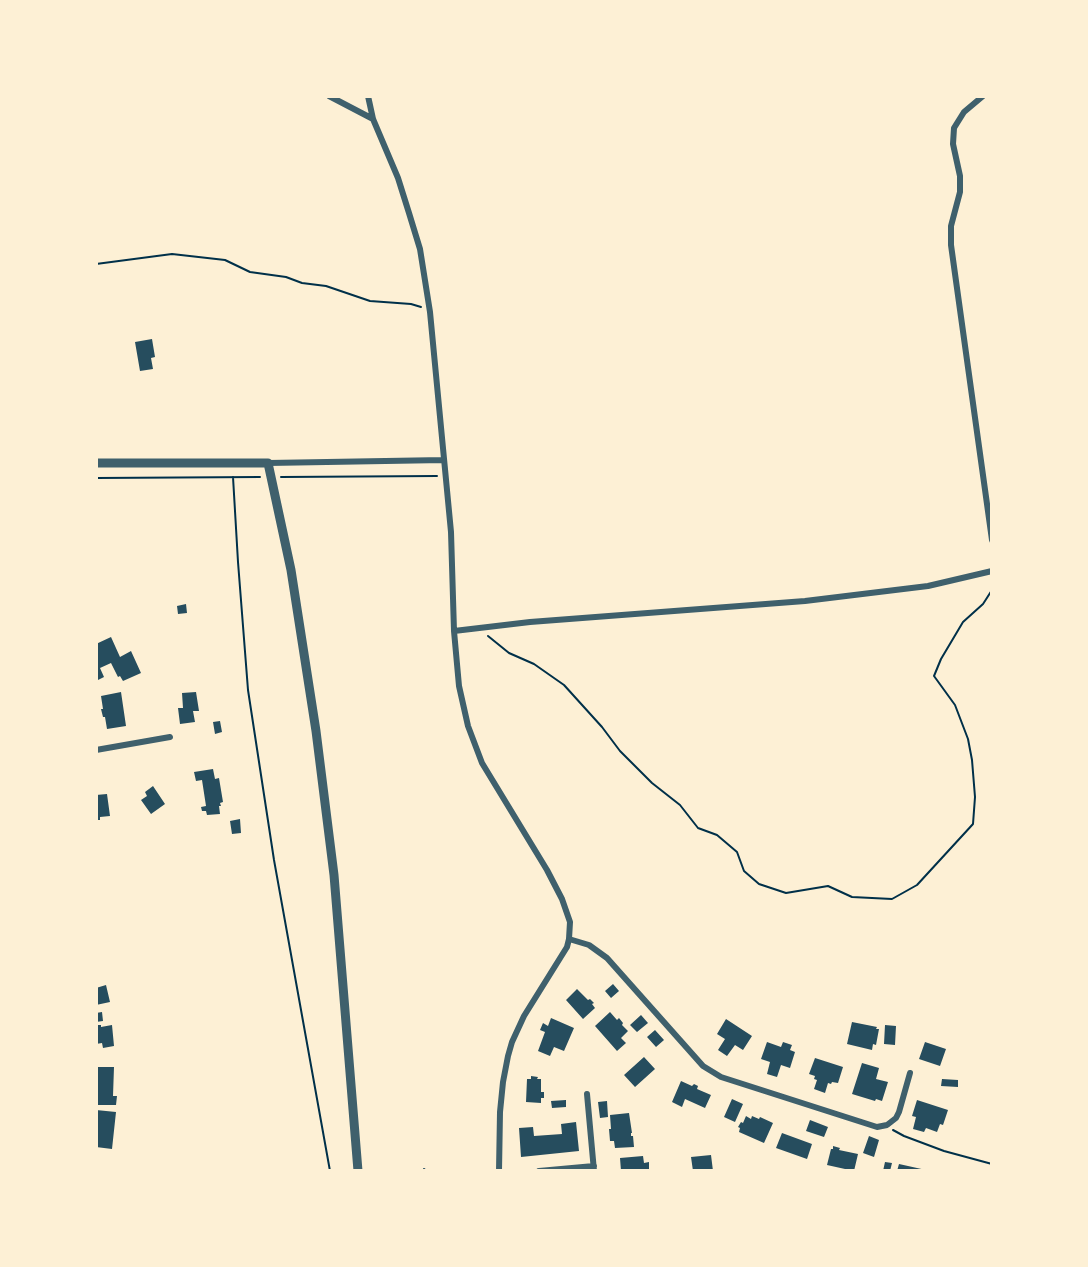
<!DOCTYPE html>
<style>
body{margin:0}
#map{position:relative;width:1088px;height:1267px;overflow:hidden;background:#fdf0d5;font-family:"Titillium Web",sans-serif}
canvas{display:block}
.frame{position:absolute;inset:0;border:98px solid #fdf0d5;pointer-events:none}
</style>
<div id="map">
<canvas width="1088" height="1267"></canvas>
<div class="frame"></div>
</div>
<script>
const ctx = document.querySelector('canvas').getContext('2d');
ctx.lineJoin = 'round';
function fillPath(path, color) { ctx.fillStyle = color; ctx.fill(path, 'evenodd'); }
const poly = rows => new Path2D(rows.map(r => 'M' + r).join(''));
function trace(path, color, width, dash) { ctx.strokeStyle = color; ctx.lineWidth = width; ctx.lineCap = dash ? 'butt' : 'round'; ctx.setLineDash(dash || []); ctx.stroke(path); }
fillPath(poly([
 [152,339,155,357,151,358,153,369,140,371,135,342],
 [186,604,187,613,178,614,177,606],
 [111,637,120,657,131,651,141,673,123,681,120,676,118,677,111,663,100,668,104,677,96,681,96,664,98,663,96,659,96,644],
 [121,692,126,726,107,729,105,717,103,717,101,709,103,709,101,696],
 [196,692,199,711,193,711,195,722,180,724,178,708,183,708,182,693],
 [220,721,222,732,215,734,213,722],
 [213,769,215,779,219,778,223,802,220,803,221,806,219,806,220,814,207,815,206,811,202,811,201,807,206,806,202,780,196,781,194,772],
 [153,786,165,804,151,814,141,800,147,796,145,792],
 [107,794,110,816,100,817,100,820,96,820,96,795],
 [240,819,241,833,232,834,230,821],
 [613,984,619,991,611,998,605,991],
 [106,985,110,1002,96,1005,96,988],
 [577,989,588,1000,590,999,594,1003,592,1004,595,1008,583,1019,566,1000],
 [102,1012,103,1021,96,1022,96,1013],
 [610,1012,617,1020,619,1018,623,1023,622,1025,628,1031,621,1038,626,1043,617,1051,595,1026],
 [641,1015,648,1023,637,1032,630,1025],
 [551,1018,574,1028,564,1051,554,1047,550,1056,538,1051,545,1032,540,1030,543,1023,548,1026],
 [726,1019,752,1036,743,1050,735,1045,727,1056,718,1050,725,1039,717,1034],
 [852,1022,877,1027,876,1029,879,1029,876,1045,873,1044,872,1050,847,1044],
 [96,1025,101,1025,101,1027,112,1025,114,1046,103,1048,102,1043,96,1044],
 [885,1025,896,1026,895,1045,884,1044],
 [655,1030,664,1040,656,1047,647,1037],
 [767,1042,781,1047,783,1042,792,1045,790,1050,795,1052,790,1068,781,1065,777,1077,767,1074,770,1062,761,1059],
 [925,1042,946,1049,940,1066,919,1059],
 [644,1057,655,1069,635,1087,624,1075],
 [815,1058,843,1067,838,1083,832,1082,831,1084,828,1083,825,1093,814,1089,817,1080,814,1079,815,1076,809,1074],
 [862,1063,879,1068,876,1079,888,1082,882,1101,876,1099,875,1101,852,1094],
 [96,1067,114,1067,113,1096,117,1096,116,1105,96,1105],
 [531,1076,538,1077,537,1079,541,1079,541,1092,544,1092,544,1098,541,1098,541,1103,526,1102,527,1079,531,1079],
 [942,1079,958,1080,958,1087,941,1086],
 [681,1081,692,1086,694,1084,698,1086,697,1089,711,1095,705,1108,685,1099,682,1107,672,1102],
 [732,1099,743,1104,735,1122,724,1117],
 [566,1100,566,1107,552,1108,551,1101],
 [917,1100,948,1110,943,1125,940,1124,937,1132,926,1128,924,1132,913,1129,916,1117,912,1116],
 [607,1101,608,1117,600,1118,598,1102],
 [96,1110,116,1112,112,1149,96,1147],
 [629,1113,632,1133,631,1133,631,1136,633,1136,634,1147,615,1148,614,1141,610,1141,609,1129,611,1129,610,1115],
 [746,1116,751,1119,752,1116,759,1119,760,1117,773,1123,764,1143,739,1132,740,1128,738,1127,741,1122,743,1123],
 [810,1120,828,1127,824,1137,806,1131],
 [576,1122,579,1151,521,1157,519,1128,533,1127,534,1136,562,1134,561,1124],
 [782,1133,812,1144,807,1159,776,1148],
 [869,1136,879,1140,874,1157,863,1153],
 [833,1146,840,1148,839,1150,858,1154,854,1171,827,1165,831,1149,833,1149],
 [711,1155,713,1171,693,1171,691,1157],
 [643,1156,644,1163,649,1162,649,1171,621,1171,620,1158],
 [885,1162,892,1163,890,1171,883,1171],
 [899,1164,926,1170,925,1171,897,1171]
]), '#264d5e');
trace(poly([
 [96,264,172,254,225,260,250,272,286,277,302,283,326,286,370,301,411,304,421,307],
 [233,477,238,562,248,690,274,860,330,1171],
 [281,477,437,476],
 [96,478,260,477],
 [488,636,509,653,534,664,564,685,602,727,620,751,652,783,680,805,698,828,717,835,737,852,744,871,759,884,786,893,828,886,852,897,892,899,917,885,973,824,975,797,972,760,968,739,955,705,934,676,941,659,963,622,983,604,992,590],
 [893,1130,904,1136,944,1151,992,1164],
 [424,1169,427,1171]
]), '#003049', 2);
trace(poly([
 [329,96,373,119],
 [368,96,373,119,398,178,409,213,420,249,430,312,451,532,454,631,459,686,468,726,482,763,547,870,562,899,570,922,569,939,567,947,524,1016,512,1042,508,1056,503,1082,500,1112,499,1171],
 [983,96,964,112,954,128,953,144,960,176,960,192,951,226,951,245,992,540],
 [268,463,444,460],
 [454,631,530,622,805,601,928,586,992,571],
 [96,750,170,737],
 [569,939,589,945,607,958,703,1066,721,1077,877,1127,887,1125,896,1118,899,1112,910,1073],
 [587,1094,594,1171],
 [539,1171,594,1166]
]), '#3f606c', 6);
trace(poly([
 [96,463,268,463,291,570,316,731,334,875,358,1171]
]), '#3f606c', 9);
</script>
